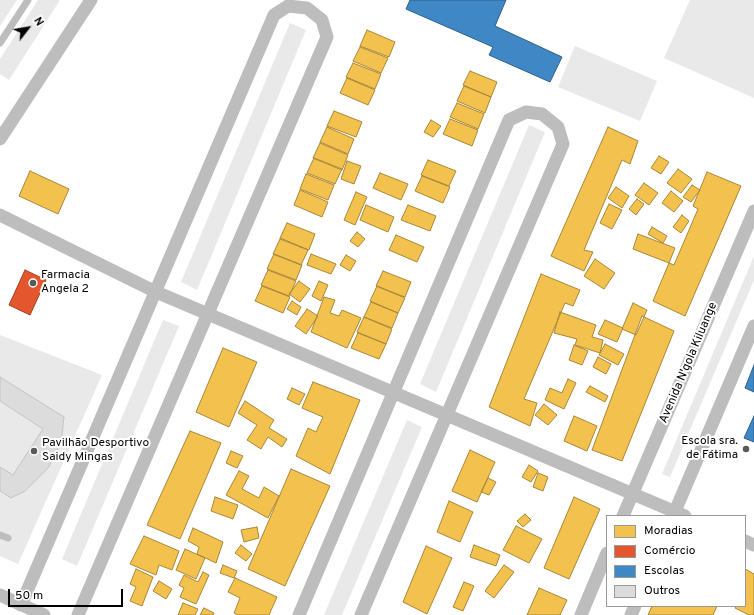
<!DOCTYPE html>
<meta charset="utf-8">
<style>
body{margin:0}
#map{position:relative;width:754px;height:615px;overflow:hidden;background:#fff;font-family:Overpass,sans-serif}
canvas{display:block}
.legend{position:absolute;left:606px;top:515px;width:140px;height:92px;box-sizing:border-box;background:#fff;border:1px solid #999;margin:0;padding:5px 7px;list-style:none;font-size:12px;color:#000}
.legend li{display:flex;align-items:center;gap:8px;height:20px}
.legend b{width:20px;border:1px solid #999}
.north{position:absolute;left:8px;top:8px;width:40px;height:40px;-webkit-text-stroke:3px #fff;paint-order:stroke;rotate:59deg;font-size:11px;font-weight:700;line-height:16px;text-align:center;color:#000}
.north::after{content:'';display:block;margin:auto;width:14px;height:18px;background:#000;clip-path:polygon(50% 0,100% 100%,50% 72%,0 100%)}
.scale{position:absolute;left:8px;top:589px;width:115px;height:18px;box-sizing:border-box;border:2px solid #000;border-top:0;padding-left:5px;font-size:12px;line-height:14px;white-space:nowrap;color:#000;-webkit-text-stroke:3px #fff;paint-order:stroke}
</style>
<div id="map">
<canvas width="754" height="615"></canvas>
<ul class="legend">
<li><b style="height:11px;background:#f2c14e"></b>Moradias</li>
<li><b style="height:11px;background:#e4572e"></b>Comércio</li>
<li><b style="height:11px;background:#3f88c5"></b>Escolas</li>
<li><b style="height:11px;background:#dcdcdc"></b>Outros</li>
</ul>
<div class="north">N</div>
<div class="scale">50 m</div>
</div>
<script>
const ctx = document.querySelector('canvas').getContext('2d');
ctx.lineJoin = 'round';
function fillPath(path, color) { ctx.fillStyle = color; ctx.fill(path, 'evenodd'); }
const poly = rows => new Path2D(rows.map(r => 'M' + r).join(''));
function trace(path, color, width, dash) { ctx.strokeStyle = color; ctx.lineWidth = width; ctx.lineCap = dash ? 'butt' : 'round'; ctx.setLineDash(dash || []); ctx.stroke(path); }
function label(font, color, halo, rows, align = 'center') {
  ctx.font = font + ' Overpass,sans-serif'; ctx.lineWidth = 4; ctx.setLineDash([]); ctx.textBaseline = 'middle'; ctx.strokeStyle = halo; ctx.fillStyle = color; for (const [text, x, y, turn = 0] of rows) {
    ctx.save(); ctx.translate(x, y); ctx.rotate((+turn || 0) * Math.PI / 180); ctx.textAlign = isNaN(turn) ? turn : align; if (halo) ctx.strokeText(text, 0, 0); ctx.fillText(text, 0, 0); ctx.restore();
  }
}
fillPath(poly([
 [0,0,17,0,0,26],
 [38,0,60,0,9,80,0,74,0,59],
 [690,0,754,0,754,98,664,58],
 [290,23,306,30,197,290,181,282],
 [575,46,657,81,640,121,558,87],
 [529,125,545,132,436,392,420,384],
 [754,256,754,280,670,477,662,474],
 [163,320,179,326,77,566,62,559],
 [0,335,102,375,18,564,0,556],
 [407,420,422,427,342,615,324,615]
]), '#e9e9e9');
const homes = poly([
 [367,30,395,42,389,57,360,46,367,30],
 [360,47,388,58,381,73,353,61,360,47],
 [353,63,381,74,375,89,346,77,353,63],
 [470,71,497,82,491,97,463,85,470,71],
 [347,78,375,90,368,105,340,93,347,78],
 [464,86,491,97,485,113,457,101,464,86],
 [457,103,484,114,478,129,450,117,457,103],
 [334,111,362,122,356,137,327,126,334,111],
 [450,119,478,130,472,146,443,134,450,119],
 [431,120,441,126,433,137,424,132,431,120],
 [327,127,354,139,348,154,320,142,327,127],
 [608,127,638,141,630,164,622,160,584,250,593,252,584,271,551,256,608,127],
 [320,143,348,155,342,170,313,158,320,143],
 [659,156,669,162,661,174,651,168,659,156],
 [314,158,342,169,335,184,307,173,314,158],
 [428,160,456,171,449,186,421,175,428,160],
 [347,161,361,166,354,184,341,179,347,161],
 [678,169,692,179,681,193,667,183,678,169],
 [30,171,69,189,58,214,19,196,30,171],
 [707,172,741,186,685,316,653,301,669,263,674,265,698,209,693,206,707,172],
 [380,173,408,184,401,200,373,188,380,173],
 [306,174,334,185,328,200,300,189,306,174],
 [422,176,450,187,443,203,415,191,422,176],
 [644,183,658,193,649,205,635,195,644,183],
 [692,185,700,190,691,202,683,197,692,185],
 [616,187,629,196,622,208,608,198,616,187],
 [300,190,328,202,322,217,294,205,300,190],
 [671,191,683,201,674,212,662,203,671,191],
 [356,192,367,197,355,225,344,220,356,192],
 [637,199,644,204,636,215,629,209,637,199],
 [609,204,622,210,612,229,600,223,609,204],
 [366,205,394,217,388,232,360,220,366,205],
 [408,205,436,216,430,231,401,220,408,205],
 [682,215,689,221,681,233,673,227,682,215],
 [287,223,315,234,309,250,280,238,287,223],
 [652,227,667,236,663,243,648,234,652,227],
 [357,232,365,239,358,247,350,241,357,232],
 [638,234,675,248,669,263,633,249,638,234],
 [396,235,424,247,417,262,389,250,396,235],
 [280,239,308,250,301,265,273,254,280,239],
 [274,254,302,265,296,280,267,269,274,254],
 [311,254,336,264,331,274,307,265,311,254],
 [346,255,356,261,350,271,340,265,346,255],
 [595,259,615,273,604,289,584,276,595,259],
 [268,270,296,281,289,296,261,285,268,270],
 [383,271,411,282,405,297,376,286,383,271],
 [541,274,580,290,573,306,565,303,524,399,537,403,530,426,489,407,541,274],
 [299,281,310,289,300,302,289,294,299,281],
 [319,281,328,285,321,301,312,296,319,281],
 [262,286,290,297,283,313,255,301,262,286],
 [377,286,405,298,398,313,370,301,377,286],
 [324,297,335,300,330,313,339,316,342,310,361,318,347,348,311,332,324,297],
 [292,301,301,307,297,315,287,309,292,301],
 [371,302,398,313,392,328,364,317,371,302],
 [633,303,647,310,636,335,622,329,633,303],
 [307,309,318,316,306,334,295,326,307,309],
 [560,312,596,325,592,337,603,340,600,353,575,345,577,339,554,333,560,312],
 [642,316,674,331,622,461,592,450,642,316],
 [364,317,392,329,386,344,357,332,364,317],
 [605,320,623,328,617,342,598,334,605,320],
 [358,333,386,344,379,359,351,348,358,333],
 [605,344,624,354,618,365,599,355,605,344],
 [574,345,588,351,582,365,569,360,574,345],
 [223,348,257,362,229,427,196,412,223,348],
 [598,357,611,364,606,374,593,367,598,357],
 [568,379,576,383,564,409,545,400,550,388,562,393,568,379],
 [313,382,360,400,330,474,296,456,308,428,316,432,323,417,302,408,313,382],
 [590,386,608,396,605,402,586,392,590,386],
 [292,388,305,394,299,405,287,399,292,388],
 [245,401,274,420,269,428,287,439,282,447,268,437,261,449,247,440,257,425,238,413,245,401],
 [544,404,557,415,548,425,535,415,544,404],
 [574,416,597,426,587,451,564,441,574,416],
 [190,431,221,443,180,539,147,525,190,431],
 [470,450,495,462,477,502,452,491,470,450],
 [231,451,243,456,237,468,226,463,231,451],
 [529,465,538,471,531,482,522,477,529,465],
 [291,469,330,486,285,586,248,569,291,469],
 [239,471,249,476,242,489,259,498,264,487,279,496,268,518,226,495,239,471],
 [538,473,548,477,543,491,533,487,538,473],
 [488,478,496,482,489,495,481,492,488,478],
 [215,497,238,505,233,519,211,511,215,497],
 [574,497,600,509,569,579,544,568,574,497],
 [449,501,473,512,460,542,437,532,449,501],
 [525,514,531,520,523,527,517,521,525,514],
 [516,526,542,539,529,563,503,550,516,526],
 [257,527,259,538,244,542,241,530,257,527],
 [193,528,223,542,216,563,197,554,199,547,188,541,193,528],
 [144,536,179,551,172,570,159,565,156,575,130,564,144,536],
 [241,545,252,554,246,561,235,553,241,545],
 [474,545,500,555,496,566,470,557,474,545],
 [426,546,452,558,427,614,403,602,426,546],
 [185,549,205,558,196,579,176,570,185,549],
 [223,565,237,571,234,578,220,573,223,565],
 [504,565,514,572,494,598,485,591,504,565],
 [136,569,153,577,142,606,130,601,136,587,130,584,136,569],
 [745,569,754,574,754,615,749,615,735,608,736,606,745,606,745,569],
 [203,572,209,575,196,604,180,597,184,588,179,585,184,575,198,582,203,572],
 [235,578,277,597,269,615,238,615,234,613,240,598,228,592,235,578],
 [159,581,172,589,166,599,153,591,159,581],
 [464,582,474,586,463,611,453,607,464,582],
 [539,588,567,600,560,615,527,615,539,588],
 [183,603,198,609,195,615,178,615,183,603],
 [652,606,717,606,713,615,648,615,652,606],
 [204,608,214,613,213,615,200,615,204,608]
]);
fillPath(homes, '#f2c14e');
trace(homes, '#a98737', 1);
const shops = poly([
 [25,270,46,280,30,315,9,305,25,270]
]);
fillPath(shops, '#e4572e');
trace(shops, '#a03d20', 1);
const schools = poly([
 [410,0,506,0,495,26,562,57,550,82,489,55,493,47,406,9,410,0],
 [754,365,754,392,745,388,754,365],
 [754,416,754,442,744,438,754,416]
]);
fillPath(schools, '#3f88c5');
trace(schools, '#2c5f8a', 1);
const building = poly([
 [0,377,64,417,62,435,57,451,48,468,25,491,11,498,0,491,0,467,13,475,43,429,0,401,0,377]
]);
fillPath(building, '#dcdcdc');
trace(building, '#c4c4c4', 1);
trace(poly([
 [0,43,28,0],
 [0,535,8,538]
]), '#bdbdbd', 7);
trace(poly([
 [0,139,91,0],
 [0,215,156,292,685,516],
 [623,516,754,211],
 [673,516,754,326],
 [745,541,754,545],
 [0,595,44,615],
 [21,605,274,15,288,6,307,8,322,20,327,37,78,615],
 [299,615,509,120,526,112,542,114,558,127,563,144,361,615],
 [581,615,607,553],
 [631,615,635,606]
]), '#bdbdbd', 13);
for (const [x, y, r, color] of [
 [33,283,4,"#595959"],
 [746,449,4,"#595959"],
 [34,451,4,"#595959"]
]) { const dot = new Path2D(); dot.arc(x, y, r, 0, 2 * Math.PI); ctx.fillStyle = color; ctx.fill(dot); trace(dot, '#fff', 1.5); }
label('12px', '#000', '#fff', [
 ["Farmacia",41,276],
 ["Angela 2",41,290],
 ["Escola sra.",738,442,"right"],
 ["de Fátima",738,456,"right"],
 ["Pavilhão Desportivo",42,444],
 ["Saidy Mingas",42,458]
], 'left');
label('12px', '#000', '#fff', [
 ["Avenida N'gola Kiluange",689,363,-67]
]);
</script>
